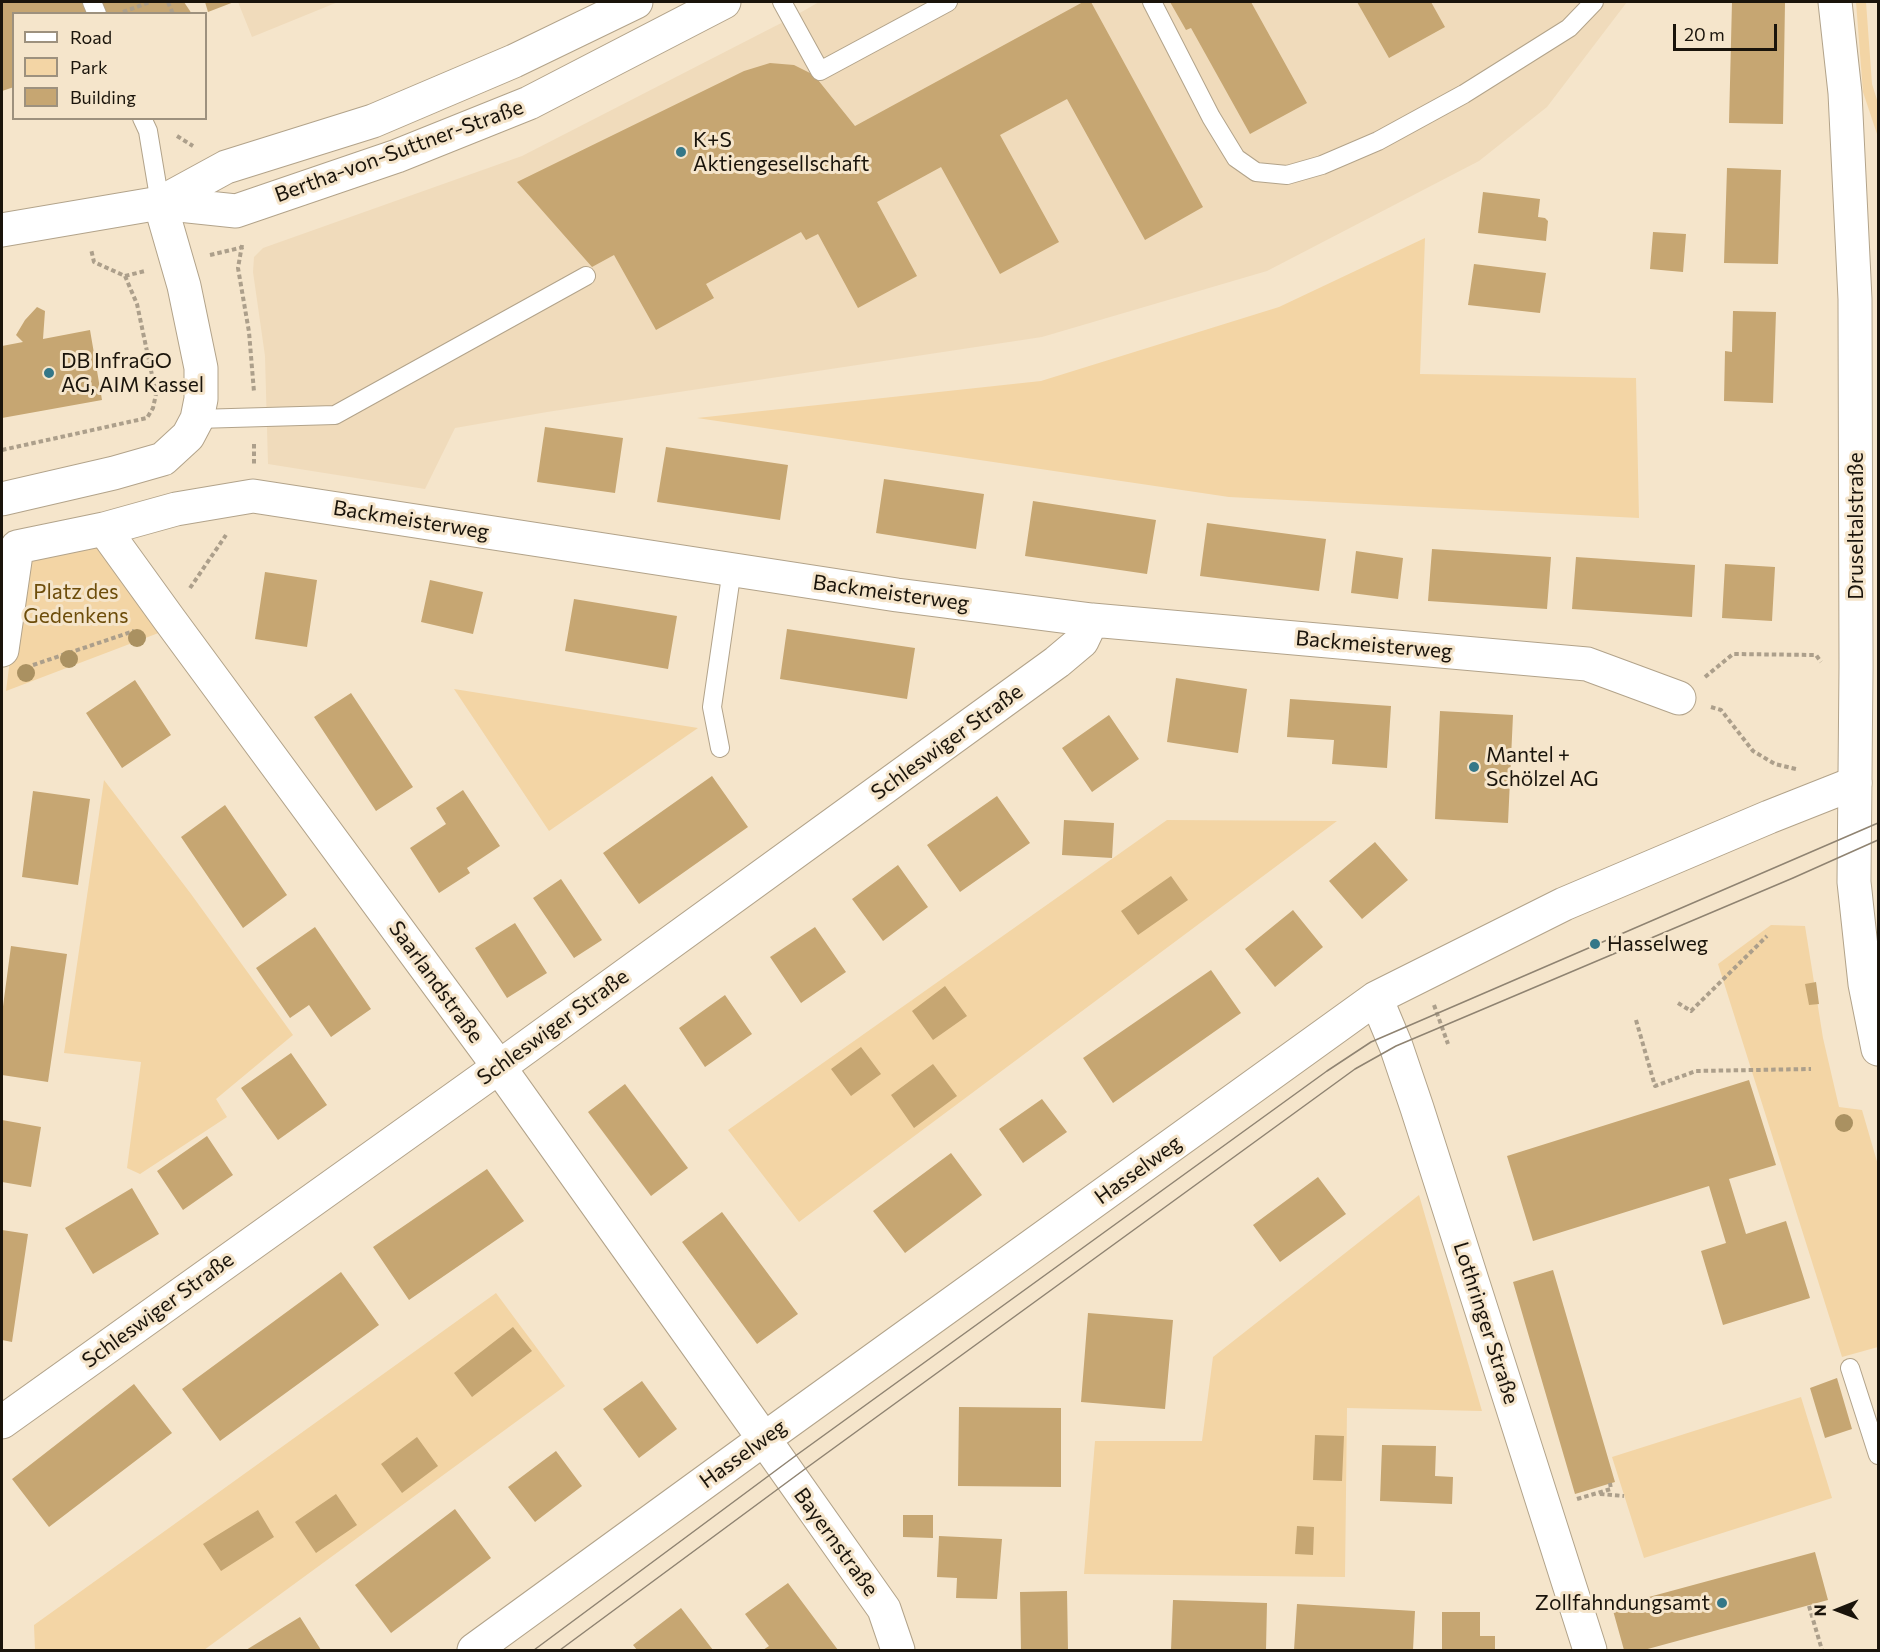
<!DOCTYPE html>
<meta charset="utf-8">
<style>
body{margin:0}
#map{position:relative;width:1880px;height:1652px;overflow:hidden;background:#f5e5cb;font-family:Commissioner,sans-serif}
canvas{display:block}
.frame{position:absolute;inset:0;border:3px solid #1a140b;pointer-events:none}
.legend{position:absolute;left:12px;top:12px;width:195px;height:108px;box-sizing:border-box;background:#f5e5cb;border:2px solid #9d917e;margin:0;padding:8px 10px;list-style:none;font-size:18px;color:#1a140b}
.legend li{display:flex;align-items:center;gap:12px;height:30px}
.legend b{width:30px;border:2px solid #9d917e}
.north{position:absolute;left:1808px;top:1580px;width:60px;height:60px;-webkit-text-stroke:4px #f5e5cb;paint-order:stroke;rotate:269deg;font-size:16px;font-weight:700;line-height:24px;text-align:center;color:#1a140b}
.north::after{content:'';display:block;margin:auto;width:21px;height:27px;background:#1a140b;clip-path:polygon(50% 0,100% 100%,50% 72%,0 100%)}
.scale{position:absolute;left:1673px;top:24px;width:104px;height:27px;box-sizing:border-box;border:3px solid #1a140b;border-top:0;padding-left:8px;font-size:18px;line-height:21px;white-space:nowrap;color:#1a140b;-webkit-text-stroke:4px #f5e5cb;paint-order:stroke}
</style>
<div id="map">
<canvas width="1880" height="1652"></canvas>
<div class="frame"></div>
<ul class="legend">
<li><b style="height:8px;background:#fff"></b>Road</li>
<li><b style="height:16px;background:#f3d5a5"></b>Park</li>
<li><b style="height:16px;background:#c6a672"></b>Building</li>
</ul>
<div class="north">N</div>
<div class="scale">20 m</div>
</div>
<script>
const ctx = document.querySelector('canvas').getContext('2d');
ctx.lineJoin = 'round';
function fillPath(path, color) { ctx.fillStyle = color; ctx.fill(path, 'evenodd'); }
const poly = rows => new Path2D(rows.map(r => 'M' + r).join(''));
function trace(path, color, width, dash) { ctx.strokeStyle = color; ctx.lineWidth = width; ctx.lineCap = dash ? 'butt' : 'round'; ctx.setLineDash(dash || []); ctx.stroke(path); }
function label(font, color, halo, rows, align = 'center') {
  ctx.font = font + ' Commissioner,sans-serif'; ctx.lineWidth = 6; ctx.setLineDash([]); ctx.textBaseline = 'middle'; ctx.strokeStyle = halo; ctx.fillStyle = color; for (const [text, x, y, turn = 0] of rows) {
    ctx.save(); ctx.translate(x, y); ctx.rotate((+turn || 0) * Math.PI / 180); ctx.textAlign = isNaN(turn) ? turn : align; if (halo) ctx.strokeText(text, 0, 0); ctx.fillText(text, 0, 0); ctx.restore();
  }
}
fillPath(poly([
 [238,2,338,2,252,37],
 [819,2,1627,2,1547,107,1479,161,1267,271,1042,337,547,412,455,428,425,489,268,464,265,356,253,272,254,257,263,248,522,156,791,18]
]), '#f0dbbb');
fillPath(poly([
 [1856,2,1866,2,1872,84,1878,103,1878,137,1863,92],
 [1425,238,1420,374,1636,378,1639,518,1229,497,697,418,1041,381,1279,307],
 [101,540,169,629,6,691,23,558],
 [454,689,698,728,549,831],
 [104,780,191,894,293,1035,216,1099,227,1117,140,1174,127,1168,141,1062,64,1053],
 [1167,820,1337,821,799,1222,728,1130],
 [1771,925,1805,926,1823,1038,1839,1107,1862,1110,1878,1165,1878,1347,1842,1357,1718,964],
 [1419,1195,1482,1411,1347,1408,1345,1577,1084,1574,1095,1441,1202,1441,1213,1357],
 [496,1293,565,1386,204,1650,35,1650,34,1625],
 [1801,1397,1832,1498,1644,1558,1612,1457]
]), '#f3d5a5');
fillPath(poly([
 [2,2,184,2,192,14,14,14,14,87,2,91],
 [205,2,234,2,208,12],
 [1083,2,1091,2,1203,207,1145,240,1067,99,1000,135,1059,242,1000,274,941,167,877,202,917,276,858,308,818,234,806,240,801,232,706,284,714,298,656,330,614,255,592,267,517,182,744,71,770,63,794,65,814,75,855,126],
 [1170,2,1251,2,1307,103,1250,134,1191,28,1186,30],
 [1357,2,1431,2,1445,27,1389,58],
 [1732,2,1785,3,1783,124,1729,123],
 [1727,168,1781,170,1778,264,1724,263],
 [1483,192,1540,199,1538,217,1545,218,1548,221,1546,241,1478,233],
 [1653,232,1686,234,1683,272,1650,269],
 [1474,264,1546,273,1540,313,1468,305],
 [37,307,45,311,43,339,90,330,102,400,2,418,2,346,23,342,16,335,25,320],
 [1733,311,1776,312,1773,403,1724,401,1725,351,1732,352],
 [545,427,623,438,615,493,537,482],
 [666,447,788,465,780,520,657,502],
 [884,479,984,494,976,549,876,533],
 [1033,501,1156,520,1147,574,1025,556],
 [1207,523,1326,539,1319,591,1200,576],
 [1432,549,1551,557,1547,609,1428,601],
 [1356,551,1403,558,1398,599,1351,593],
 [1576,557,1695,565,1692,617,1572,609],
 [1725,564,1775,567,1772,621,1722,618],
 [265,572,317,580,307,647,255,639],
 [430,580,483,592,473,634,421,622],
 [574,599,677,616,668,669,565,651],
 [787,629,915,648,907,699,780,679],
 [1176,678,1247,689,1238,753,1167,742],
 [135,680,171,735,122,768,86,713],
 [351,693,413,787,376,811,314,717],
 [1290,699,1391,706,1387,768,1332,764,1334,740,1287,737],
 [1440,711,1513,715,1508,823,1435,819],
 [1109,715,1139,759,1092,792,1062,748],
 [712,776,748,827,639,904,603,853],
 [463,790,500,846,467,868,470,873,439,893,410,848,446,824,436,808],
 [33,791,90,799,78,885,22,877],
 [997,796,1030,843,960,892,927,845],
 [225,805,287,895,243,928,181,837],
 [1064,820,1114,823,1112,858,1062,855],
 [1375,842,1408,880,1362,919,1329,881],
 [898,865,928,907,883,941,852,899],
 [1171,876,1188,900,1138,935,1121,911],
 [561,879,602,940,574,958,533,898],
 [1293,910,1323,947,1275,987,1245,949],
 [515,923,547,973,507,998,475,948],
 [315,927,371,1009,331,1037,309,1005,290,1018,256,968],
 [815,927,846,972,801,1003,770,957],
 [11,946,67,954,48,1082,2,1075,2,1014],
 [1211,970,1241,1013,1113,1103,1083,1058],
 [1816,982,1819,1004,1809,1005,1805,984],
 [945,986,967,1016,933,1040,912,1011],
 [725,995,752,1034,705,1067,679,1028],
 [861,1047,881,1074,851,1096,831,1069],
 [291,1053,327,1105,278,1140,241,1088],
 [933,1064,957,1096,914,1128,891,1095],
 [1749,1080,1776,1165,1729,1179,1746,1234,1786,1221,1810,1298,1723,1325,1701,1251,1726,1243,1709,1186,1533,1241,1507,1156],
 [625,1084,688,1168,651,1196,588,1112],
 [1042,1099,1067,1132,1023,1163,999,1129],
 [2,1120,41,1127,31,1187,2,1182],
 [207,1136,233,1175,183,1210,157,1171],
 [951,1153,982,1195,905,1253,873,1211],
 [487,1169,524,1221,409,1300,373,1247],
 [1318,1177,1346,1214,1280,1262,1253,1225],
 [132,1188,159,1234,93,1274,65,1228],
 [722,1212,798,1314,757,1344,682,1242],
 [2,1230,28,1234,12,1342,2,1340],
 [1553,1270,1615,1482,1575,1494,1513,1282],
 [341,1272,379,1325,220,1441,182,1389],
 [1088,1313,1173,1320,1165,1409,1081,1402],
 [513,1327,532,1351,472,1397,454,1373],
 [1837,1378,1852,1429,1825,1438,1810,1388],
 [642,1381,677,1429,639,1458,603,1409],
 [134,1384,172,1433,49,1527,12,1479],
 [959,1407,1061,1408,1061,1487,958,1486],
 [1315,1435,1344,1436,1342,1481,1313,1480],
 [417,1437,438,1466,402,1493,381,1464],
 [1382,1445,1436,1446,1435,1476,1453,1477,1452,1504,1380,1501],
 [556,1451,582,1486,535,1522,508,1487],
 [336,1494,357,1525,316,1553,295,1522],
 [455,1509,491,1558,391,1633,355,1585],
 [258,1510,274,1537,221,1571,203,1544],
 [903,1515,933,1515,933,1538,903,1537],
 [1297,1526,1314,1527,1313,1555,1295,1554],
 [939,1536,1002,1539,997,1599,956,1598,957,1578,937,1577],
 [1815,1552,1828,1600,1644,1650,1624,1650,1612,1607],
 [788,1583,838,1650,763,1650,769,1646,745,1614],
 [1067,1591,1068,1650,1021,1650,1020,1592],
 [1173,1600,1267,1603,1266,1650,1171,1650],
 [1297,1604,1415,1611,1413,1650,1294,1650],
 [681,1608,713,1650,637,1650,633,1645],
 [1442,1612,1480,1612,1480,1636,1495,1636,1495,1650,1442,1650],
 [300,1617,321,1650,246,1650]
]), '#c6a672');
const lane = poly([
 [92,2,97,14],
 [782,2,820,71,948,2],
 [1152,2,1211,117,1236,158,1256,172,1287,175,1322,165,1378,141,1464,94,1569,28,1594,2],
 [142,118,148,131,160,203],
 [197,419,335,415,586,276],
 [720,748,712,707,732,569],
 [1850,1368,1878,1455]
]);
const street = poly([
 [2,499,114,473,163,459,188,436,197,419,201,399,201,368,184,286,160,203],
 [104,529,169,619,499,1067,764,1439,884,1609,898,1650],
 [2,650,17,547,104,529,176,509,253,496,897,595,1092,620,1587,664,1679,698],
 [1376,998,1396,1046,1417,1108,1590,1650],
 [2,1422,499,1067,1057,662,1082,641,1092,620],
 [474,1650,764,1439,1376,998,1564,904,1769,817,1855,783]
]);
const secondary = poly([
 [1835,2,1845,93,1855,299,1856,667,1854,882,1865,984,1878,1049],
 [160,203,226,167,373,121,514,61,636,2],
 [2,230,160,203,236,211,397,156,529,103,724,2]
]);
trace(lane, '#b2a38a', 20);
trace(street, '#b2a38a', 35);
trace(secondary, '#b2a38a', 35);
trace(poly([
 [168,2,173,14],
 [123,12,150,2],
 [177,136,193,146],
 [242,245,238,268,249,332,254,392],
 [210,255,244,247],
 [125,276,145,271],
 [254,444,254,464],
 [2,450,147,418,153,408,156,394,137,304,125,276,94,262,91,249],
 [190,588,226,535],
 [33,665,134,631],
 [1705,677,1733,654,1816,655,1821,662],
 [1711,707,1721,710,1753,751,1775,764,1796,769],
 [1678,1003,1691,1011,1767,936],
 [1434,1005,1448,1044],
 [1636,1020,1655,1086,1696,1071,1811,1069],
 [1600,1494,1624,1496],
 [1577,1499,1611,1489,1610,1483],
 [1809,1606,1822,1650]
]), '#ac9f8b', 4, [4.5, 3]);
trace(lane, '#fff', 18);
trace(street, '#fff', 33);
trace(secondary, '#fff', 33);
trace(poly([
 [534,1650,798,1454,1327,1071,1371,1042,1878,823],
 [560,1650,805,1469,1355,1069,1396,1046,1793,878,1878,840]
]), '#8f8371', 1.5);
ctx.fillStyle = '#aa9161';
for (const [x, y] of [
 [137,638],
 [69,659],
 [26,673],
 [1844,1123]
]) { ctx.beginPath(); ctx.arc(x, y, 9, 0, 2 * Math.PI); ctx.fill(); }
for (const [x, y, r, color] of [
 [681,152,6,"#347788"],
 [49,373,6,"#347788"],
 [1474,767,6,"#347788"],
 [1595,944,6,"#347788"],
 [1722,1603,6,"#347788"]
]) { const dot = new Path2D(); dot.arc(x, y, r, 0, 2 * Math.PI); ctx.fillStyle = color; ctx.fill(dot); trace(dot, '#f5e5cb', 2); }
label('21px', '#1a140b', '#f5e5cb', [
 ["K+S",693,140],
 ["Aktiengesellschaft",693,164],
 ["DB InfraGO",61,361],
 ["AG, AIM Kassel",61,385],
 ["Mantel +",1486,755],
 ["Schölzel AG",1486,779],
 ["Hasselweg",1607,944],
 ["Zollfahndungsamt",1710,1603,"right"]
], 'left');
label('21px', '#1a140b', '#f5e5cb', [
 ["Bertha-von-Suttner-Straße",399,151,-20],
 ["Backmeisterweg",411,520,9],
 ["Druseltalstraße",1856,526,-90],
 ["Backmeisterweg",891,593,8],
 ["Backmeisterweg",1374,645,5],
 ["Schleswiger Straße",947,742,-36],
 ["Saarlandstraße",436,982,54],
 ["Schleswiger Straße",553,1027,-36],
 ["Hasselweg",1138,1170,-36],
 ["Schleswiger Straße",158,1310,-36],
 ["Lothringer Straße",1486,1323,72],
 ["Hasselweg",743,1454,-36],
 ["Bayernstraße",836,1542,54]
]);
label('21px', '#6d4d0b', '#f5e5cb', [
 ["Platz des",76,592],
 ["Gedenkens",76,616]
]);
</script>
